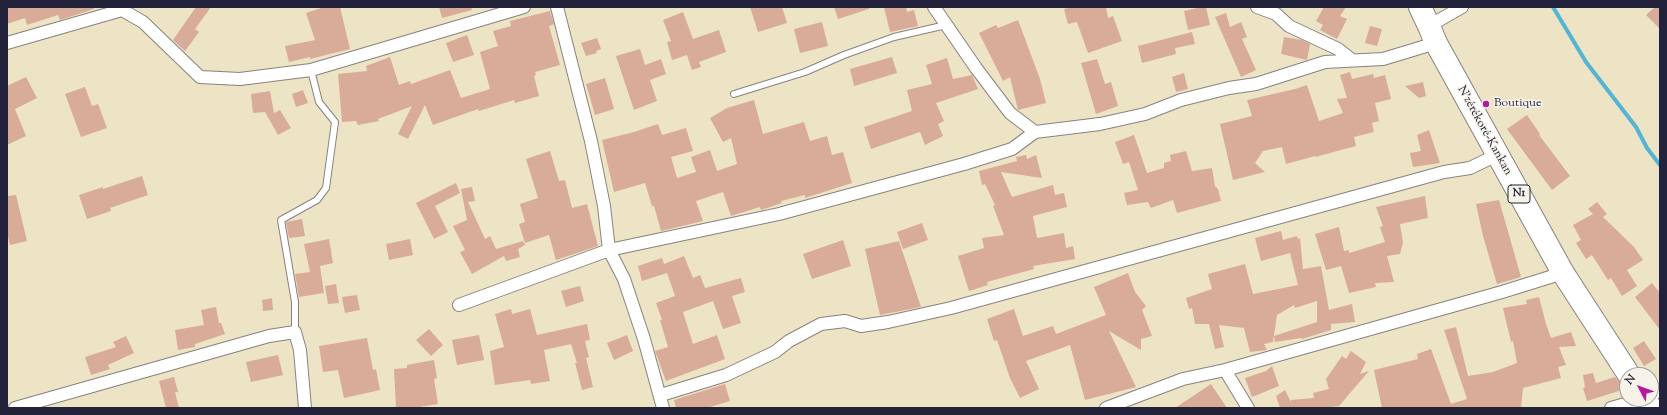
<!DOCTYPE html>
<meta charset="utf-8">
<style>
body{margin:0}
#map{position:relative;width:1667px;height:415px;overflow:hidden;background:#ede3c5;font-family:"Sorts Mill Goudy",serif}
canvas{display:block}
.frame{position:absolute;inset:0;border:8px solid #22223b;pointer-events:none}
.north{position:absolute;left:1619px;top:367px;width:40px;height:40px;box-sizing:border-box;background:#f7f3e8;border:1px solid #a29fa3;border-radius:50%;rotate:311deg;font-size:11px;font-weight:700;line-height:16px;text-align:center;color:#22223b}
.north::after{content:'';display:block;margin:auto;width:14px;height:18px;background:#b5179e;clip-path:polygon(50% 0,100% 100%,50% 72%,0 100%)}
</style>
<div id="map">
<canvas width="1667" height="415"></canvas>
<div class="frame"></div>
<div class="north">N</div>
</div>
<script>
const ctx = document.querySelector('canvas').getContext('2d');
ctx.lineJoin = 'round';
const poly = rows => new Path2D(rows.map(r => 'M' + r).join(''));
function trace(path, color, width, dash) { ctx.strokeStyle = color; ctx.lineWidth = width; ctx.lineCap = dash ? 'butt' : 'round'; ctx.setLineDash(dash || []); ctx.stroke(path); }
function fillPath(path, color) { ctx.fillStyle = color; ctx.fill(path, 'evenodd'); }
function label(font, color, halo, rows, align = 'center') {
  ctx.font = font + ' "Sorts Mill Goudy",serif'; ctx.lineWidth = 3; ctx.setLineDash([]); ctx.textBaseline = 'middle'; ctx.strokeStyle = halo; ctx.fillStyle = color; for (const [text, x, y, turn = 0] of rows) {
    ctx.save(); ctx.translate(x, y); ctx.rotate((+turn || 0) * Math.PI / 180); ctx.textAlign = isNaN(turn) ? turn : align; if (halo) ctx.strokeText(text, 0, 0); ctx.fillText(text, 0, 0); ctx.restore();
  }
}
trace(poly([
 [1553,7,1586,62,1636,127,1647,148,1660,165]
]), '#55b4d3', 4);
fillPath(poly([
 [7,7,94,7,94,9,60,20,58,15,27,25,25,18,7,24],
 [196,7,211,7,195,29,199,32,185,51,173,40],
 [324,7,340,7,350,49,310,59,310,57,289,62,285,46,315,40,306,13],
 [439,7,471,7,472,10,442,18],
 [750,7,782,7,787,23,758,32],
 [834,7,869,7,869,9,838,19],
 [884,7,906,7,907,12,914,10,918,26,890,32],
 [1072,7,1106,7,1108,18,1113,16,1122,41,1088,53,1077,22,1068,24,1064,9],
 [1202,7,1206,7,1210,25,1188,30,1184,11],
 [1324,7,1346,7,1340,16,1347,19,1337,39,1320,30,1323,25,1316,21],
 [1655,7,1660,7,1660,29,1646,15],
 [550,11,554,24,549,26,560,65,535,72,536,75,534,76,539,96,515,103,514,100,479,111,478,109,433,125,425,105,408,139,398,134,412,106,378,119,379,121,358,125,356,121,342,122,338,74,367,71,366,66,390,57,399,85,410,81,411,84,450,70,461,98,490,89,480,52,498,46,493,31,511,26,510,21],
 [683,12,693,39,719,30,726,52,699,62,701,67,692,70,687,55,672,60,667,42,671,41,663,20],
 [1226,13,1230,27,1241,22,1247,37,1242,39,1256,70,1241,77,1215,17],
 [1018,20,1040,79,1046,103,1018,110,1010,77,1003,81,979,33,996,25,998,28],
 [822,22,828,46,800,53,794,29],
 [1370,26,1382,29,1377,46,1365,43],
 [1192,32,1195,44,1175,48,1176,54,1142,63,1138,46],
 [467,35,474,55,453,62,446,43],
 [1284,37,1302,40,1310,44,1307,60,1281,54],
 [597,38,601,49,596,51,597,53,586,56,581,43],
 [640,49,645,65,661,59,666,74,650,80,657,101,634,110,616,56],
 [892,57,897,73,854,86,850,69],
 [947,58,953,79,972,75,978,89,936,103,944,121,938,124,943,136,925,145,920,132,871,149,864,127,912,111,907,90,932,84,926,65],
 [1097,59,1105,84,1111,82,1118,106,1096,114,1081,63],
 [1350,72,1352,79,1373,74,1374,78,1385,75,1391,99,1375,103,1379,121,1372,123,1374,132,1354,137,1356,146,1315,157,1315,156,1286,164,1282,147,1263,151,1255,163,1265,172,1233,180,1220,124,1252,116,1247,100,1295,89,1307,85,1319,121,1343,113,1337,99,1347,98,1340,75],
 [1184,73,1188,89,1176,92,1172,77],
 [26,77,37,98,15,109,26,136,7,145,7,86],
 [605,78,614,109,595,115,586,84],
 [1423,82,1426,96,1419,98,1405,86],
 [85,87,92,106,98,104,107,128,81,137,65,94],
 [303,90,308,103,296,107,292,94],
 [270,91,274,113,280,110,291,128,278,135,265,112,253,113,251,94],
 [754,100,763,134,804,122,810,141,827,136,832,155,843,152,852,183,805,198,805,195,781,201,782,203,761,210,760,207,731,216,723,192,696,201,703,221,661,231,654,206,652,206,645,183,614,192,602,140,634,132,658,124,662,135,686,128,693,151,671,157,677,178,696,172,691,157,710,150,717,171,737,164,731,138,723,142,710,118,727,108],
 [1527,115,1540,134,1539,135,1570,176,1552,190,1507,129],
 [1429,130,1440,163,1413,167,1410,153,1421,151,1417,135],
 [1134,135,1147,173,1164,168,1164,163,1171,161,1170,155,1186,151,1192,171,1212,168,1215,186,1218,189,1221,201,1177,213,1173,200,1151,208,1148,202,1127,205,1124,193,1138,190,1129,162,1123,164,1115,142],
 [550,151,559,181,565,180,572,208,587,204,598,246,556,260,549,235,525,243,519,224,525,222,520,204,538,198,526,159],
 [1026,155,1027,159,1036,155,1042,178,1001,172,1012,197,1053,185,1055,195,1064,193,1067,207,1033,216,1037,238,1064,233,1066,248,1073,246,1075,259,1033,266,1034,269,987,282,988,285,969,291,958,256,984,248,982,238,1004,235,993,206,995,205,985,184,982,185,979,171,1017,161,1016,157],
 [142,176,148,195,110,208,111,211,87,219,79,195,103,187,103,189],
 [456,183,460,193,435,206,448,232,434,239,416,203],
 [472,187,475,201,468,202,485,239,490,236,496,249,523,241,525,245,518,249,520,257,506,261,504,256,472,274,460,252,465,250,453,226,467,220,461,189],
 [16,195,27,241,10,245,7,233,7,196],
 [1425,196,1428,218,1400,224,1403,243,1400,254,1387,256,1394,282,1375,283,1376,287,1349,293,1341,266,1326,270,1315,234,1339,227,1344,251,1349,250,1349,253,1385,242,1380,227,1383,226,1376,207],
 [1499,200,1521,277,1497,284,1483,236,1476,204],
 [1597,202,1607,214,1603,217,1634,247,1643,260,1627,270,1637,286,1622,296,1611,278,1608,280,1592,255,1586,259,1576,243,1581,240,1573,225,1593,214,1588,209],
 [302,219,305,236,289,238,286,222],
 [922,223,928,240,903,249,897,232],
 [1281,231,1283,240,1297,236,1298,239,1300,238,1303,269,1321,266,1329,310,1352,304,1355,322,1331,324,1331,330,1302,339,1301,338,1275,342,1274,336,1317,322,1317,301,1295,308,1294,305,1277,315,1273,342,1264,344,1267,350,1250,352,1244,328,1219,325,1224,347,1215,349,1209,324,1195,324,1192,308,1189,309,1186,298,1212,289,1208,274,1245,264,1253,294,1298,285,1290,253,1261,261,1255,238],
 [329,239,333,263,320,266,324,293,299,297,295,274,310,272,304,244],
 [410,239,413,255,389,260,386,244],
 [843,240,851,266,812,279,803,254],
 [899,241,921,307,880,315,865,249],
 [684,256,693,278,700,275,705,288,741,278,745,292,732,296,741,323,723,329,713,301,683,312,693,344,717,335,725,359,666,381,655,351,668,347,660,320,662,320,656,303,675,296,667,273,642,281,638,266,662,258,664,264],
 [1128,273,1135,292,1146,306,1142,310,1152,336,1141,339,1141,350,1109,331,1136,387,1085,400,1070,345,1026,361,1039,389,1020,398,1010,378,997,340,994,341,987,319,1014,309,1023,336,1053,326,1056,334,1106,315,1094,287],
 [1652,283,1660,293,1660,330,1635,297],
 [336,284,339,303,328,304,325,286],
 [580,286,584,301,566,307,561,291],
 [357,295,360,310,345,313,342,297],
 [1539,297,1546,324,1551,338,1571,332,1576,346,1559,347,1566,365,1558,367,1561,378,1523,388,1521,408,1382,408,1374,370,1418,359,1417,354,1431,349,1451,404,1467,399,1444,330,1456,327,1468,376,1493,372,1517,363,1513,341,1511,342,1503,308,1527,304,1526,300],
 [272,298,273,310,263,311,262,300],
 [216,307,219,323,221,323,225,334,195,344,195,347,178,350,175,330,204,325,201,310],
 [511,309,512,314,530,309,537,335,587,324,590,340,585,341,589,357,586,358,593,387,582,390,575,363,577,363,571,344,544,350,550,381,531,384,530,380,495,385,490,351,504,347,495,314],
 [429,329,443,345,431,356,416,340],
 [479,335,484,360,457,365,452,340],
 [627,335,633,351,614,360,607,343],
 [126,336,134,353,108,365,110,369,91,375,85,357,116,347,113,342],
 [367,338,373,370,376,369,380,390,344,398,338,370,323,372,319,346],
 [1644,341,1656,359,1644,366,1633,348],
 [1351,351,1366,362,1360,374,1369,371,1339,406,1324,408,1280,408,1276,396,1285,390,1291,402,1291,400,1314,398,1313,393,1329,389,1326,379,1342,356,1346,359],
 [278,355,283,375,251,382,246,362],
 [434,360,437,378,434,379,438,404,413,408,396,408,394,369,407,368,407,365],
 [1272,366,1279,386,1252,397,1245,378,1266,371],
 [1593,373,1596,383,1615,377,1625,389,1587,401,1583,388,1585,387,1583,375],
 [174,377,178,392,175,392,179,408,166,408,159,381],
 [725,384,730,401,707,408,676,408,674,400],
 [1211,384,1227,408,1175,408]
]), '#d9ac99');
const lane = poly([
 [734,94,805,72,844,55,894,37,946,25],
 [295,332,295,302,281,220,317,200,326,188,335,122,319,102,311,70]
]);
const street = poly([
 [557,7,591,141,604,206,609,250,624,279,644,339,663,408],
 [934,7,976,68,1010,113,1035,132],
 [1257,7,1276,14,1289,26,1338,49,1352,60],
 [1429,26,1462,7],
 [7,43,122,10,143,22,200,77,240,79,311,70,524,7],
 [459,305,609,250,779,214,964,164,1012,149,1035,132,1100,124,1145,114,1181,100,1229,88,1256,84,1325,62,1383,59,1436,43],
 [1225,370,1248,408],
 [661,395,726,375,775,352,789,341,821,324,845,321,861,326,888,322,951,308,1444,172,1470,168,1497,155],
 [1651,395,1660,390],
 [15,408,269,336,295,332,300,350,305,408],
 [1106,408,1183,379,1225,370,1502,292,1563,273],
 [1611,408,1643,399]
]);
const highway = poly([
 [1420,7,1429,26,1436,43,1563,273,1629,375],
 [1645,399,1651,408]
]);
trace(lane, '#888280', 8);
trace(street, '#888280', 14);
trace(highway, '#888280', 24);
trace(lane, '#fff', 6);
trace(street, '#fff', 12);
trace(highway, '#fff', 22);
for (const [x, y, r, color] of [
 [1486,104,4,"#b5179e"]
]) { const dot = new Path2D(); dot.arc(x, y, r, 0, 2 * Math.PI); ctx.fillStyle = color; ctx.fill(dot); trace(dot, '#f7f3e8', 1.5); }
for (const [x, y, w] of [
 [1519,194,22]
]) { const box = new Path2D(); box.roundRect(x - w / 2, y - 9, w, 18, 3); ctx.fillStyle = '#f7f3e8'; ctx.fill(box); trace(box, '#22223b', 1); }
label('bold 11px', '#22223b', null, [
 ["N1",1519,194]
]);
label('12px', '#22223b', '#f7f3e8', [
 ["Boutique",1494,104]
], 'left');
label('12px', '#22223b', '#f7f3e8', [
 ["N'zérékoré-Kankan",1484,131,61]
]);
</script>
